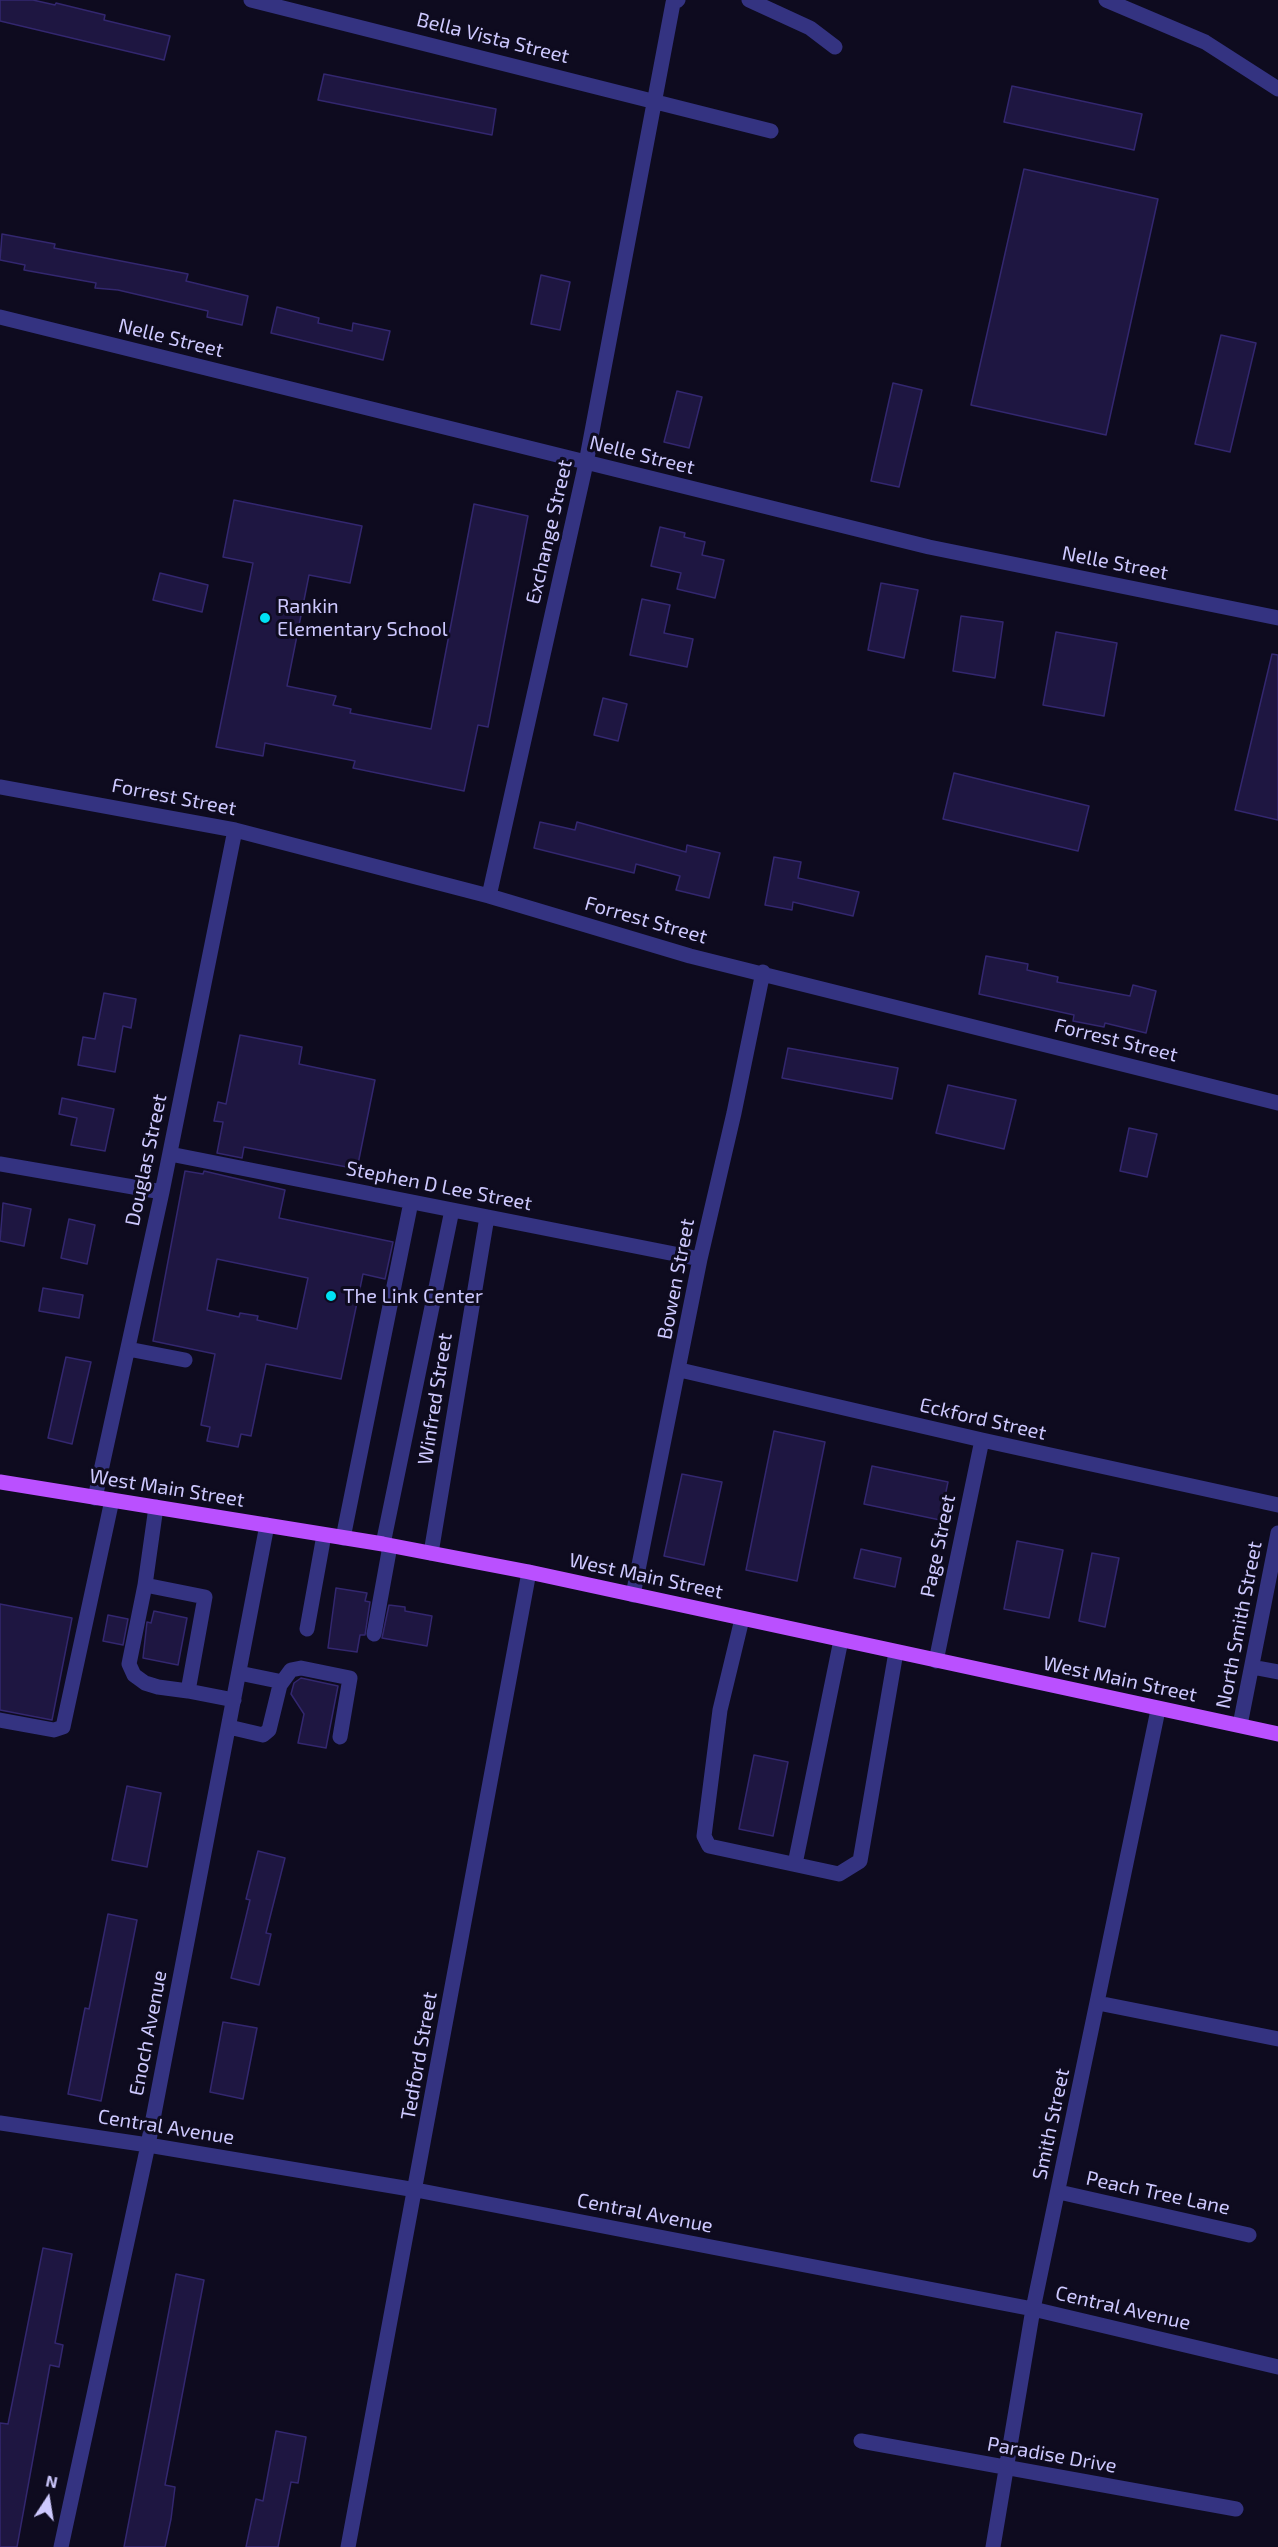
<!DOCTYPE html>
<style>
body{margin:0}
#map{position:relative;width:1278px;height:2547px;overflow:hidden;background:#0e0b1f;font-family:"Exo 2",sans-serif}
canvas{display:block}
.north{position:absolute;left:18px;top:2469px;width:60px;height:60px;-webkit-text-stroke:4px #0e0b1f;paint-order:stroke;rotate:12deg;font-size:16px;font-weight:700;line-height:24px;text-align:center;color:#cec9ff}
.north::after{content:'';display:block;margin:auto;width:21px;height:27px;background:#cec9ff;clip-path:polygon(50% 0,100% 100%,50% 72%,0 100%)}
</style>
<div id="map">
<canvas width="1278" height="2547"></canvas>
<div class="north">N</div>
</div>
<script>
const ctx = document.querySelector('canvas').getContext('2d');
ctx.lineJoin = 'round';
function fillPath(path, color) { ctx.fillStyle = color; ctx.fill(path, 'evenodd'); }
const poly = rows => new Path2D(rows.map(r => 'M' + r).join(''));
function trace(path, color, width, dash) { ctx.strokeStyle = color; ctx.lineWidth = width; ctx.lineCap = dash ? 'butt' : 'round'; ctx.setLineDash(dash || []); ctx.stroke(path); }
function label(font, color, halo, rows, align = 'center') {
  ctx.font = font + ' "Exo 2",sans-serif'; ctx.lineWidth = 6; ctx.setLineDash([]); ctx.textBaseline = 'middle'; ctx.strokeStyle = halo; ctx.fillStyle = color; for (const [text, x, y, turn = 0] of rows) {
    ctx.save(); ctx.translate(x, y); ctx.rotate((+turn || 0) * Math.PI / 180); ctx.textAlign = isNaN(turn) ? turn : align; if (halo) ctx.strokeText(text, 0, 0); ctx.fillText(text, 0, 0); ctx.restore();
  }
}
const building = poly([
 [0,0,33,0,55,5,56,3,105,15,104,20,170,36,164,60,0,21,0,0],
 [324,74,496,109,492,135,318,100,324,74],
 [1012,86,1142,114,1134,150,1004,122,1012,86],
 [1024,169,1158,199,1106,435,971,405,1024,169],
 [2,234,55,244,54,248,188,274,186,281,248,296,242,325,207,317,208,311,118,290,95,288,96,283,24,270,25,265,0,260,2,234],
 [541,275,570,282,560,330,531,324,541,275],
 [277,307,319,318,318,323,352,331,353,323,390,331,383,360,271,333,277,307],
 [1221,335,1256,343,1230,452,1195,444,1221,335],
 [893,383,922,390,899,487,871,481,893,383],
 [677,391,702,397,689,448,664,442,677,391],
 [234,500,362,526,350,583,309,575,287,686,336,696,333,705,351,709,350,713,431,729,474,504,528,516,488,727,478,725,464,791,353,768,355,761,265,743,263,756,216,747,253,563,223,557,234,500],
 [660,527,685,533,684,537,705,542,702,555,724,560,715,598,677,589,681,573,651,566,660,527],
 [160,573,208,585,202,612,153,600,160,573],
 [881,583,918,590,904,658,868,650,881,583],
 [642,599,670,605,664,633,693,639,687,667,630,655,642,599],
 [961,616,1003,622,995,678,953,671,961,616],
 [1056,632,1117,643,1104,716,1043,705,1056,632],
 [1272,654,1278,655,1278,820,1235,810,1272,654],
 [603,698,627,704,618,741,594,735,603,698],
 [954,773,1089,806,1078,851,943,819,954,773],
 [540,822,575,830,577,822,686,852,687,845,720,853,709,898,676,890,680,876,636,864,634,873,534,848,540,822],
 [774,857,801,862,798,878,859,892,853,916,793,902,792,910,765,905,774,857],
 [986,956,1028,964,1027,970,1058,977,1057,982,1130,996,1133,985,1156,991,1146,1033,1105,1023,1104,1027,1073,1021,1074,1015,979,994,986,956],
 [104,993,136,999,131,1028,123,1026,115,1072,78,1065,83,1037,95,1039,104,993],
 [240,1035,302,1047,299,1064,375,1080,357,1169,244,1147,242,1158,217,1153,223,1122,214,1121,218,1102,226,1104,240,1035],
 [788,1048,898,1068,892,1099,782,1078,788,1048],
 [948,1085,1016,1100,1004,1149,936,1133,948,1085],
 [62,1098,114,1109,105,1151,71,1145,77,1118,59,1114,62,1098],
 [1129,1128,1157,1134,1147,1177,1120,1171,1129,1128],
 [185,1171,203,1174,204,1171,285,1190,279,1218,393,1242,385,1279,363,1274,341,1379,266,1364,251,1436,241,1434,238,1447,207,1441,210,1427,201,1425,215,1354,153,1341,185,1171],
 [217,1259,308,1278,297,1329,257,1320,258,1316,240,1313,239,1317,207,1310,217,1259],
 [3,1203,31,1209,24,1246,0,1241,3,1203],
 [69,1219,95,1225,87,1264,61,1258,69,1219],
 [43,1288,83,1295,79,1318,39,1311,43,1288],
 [66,1357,91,1362,72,1444,48,1438,66,1357],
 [774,1431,825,1442,797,1581,746,1570,774,1431],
 [872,1466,948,1482,940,1520,864,1504,872,1466],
 [682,1474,722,1482,704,1565,664,1556,682,1474],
 [1017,1541,1063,1550,1049,1618,1004,1609,1017,1541],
 [861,1549,901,1558,895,1587,854,1578,861,1549],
 [1092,1553,1119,1558,1105,1627,1079,1621,1092,1553],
 [336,1588,367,1593,365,1601,370,1602,365,1635,360,1635,357,1652,328,1648,336,1588],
 [0,1604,72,1618,52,1720,0,1710,0,1604],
 [389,1605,405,1607,405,1611,432,1616,427,1646,382,1638,389,1605],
 [154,1611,187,1618,178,1665,143,1658,147,1622,151,1623,154,1611],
 [108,1615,128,1619,123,1645,103,1641,108,1615],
 [301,1678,338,1686,326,1748,298,1743,304,1714,291,1694,294,1683,301,1678],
 [754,1755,788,1762,773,1836,739,1829,754,1755],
 [127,1786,161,1793,147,1867,112,1860,127,1786],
 [258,1851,285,1858,266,1933,271,1934,259,1985,231,1978,250,1900,246,1899,258,1851],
 [108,1914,137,1920,101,2101,68,2094,85,2008,89,2009,108,1914],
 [223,2022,257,2028,243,2099,210,2092,223,2022],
 [43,2248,72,2254,55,2343,63,2345,59,2367,50,2365,17,2547,0,2547,0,2423,8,2424,43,2248],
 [176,2274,204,2280,165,2485,175,2487,171,2519,165,2547,124,2547,176,2274],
 [276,2431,306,2437,298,2483,291,2482,278,2547,246,2547,256,2499,263,2501,276,2431]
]);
fillPath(building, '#1e1641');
trace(building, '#33276f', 1.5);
trace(poly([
 [251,0,771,131],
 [749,0,810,28,835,47],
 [1106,0,1205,42,1278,89],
 [0,317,929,547,1278,618],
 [0,787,235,830,489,896,690,956,1278,1103],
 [489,896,586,463,673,3,678,0],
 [170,1154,700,1259],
 [0,1164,162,1192],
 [128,1349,185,1360],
 [680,1370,982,1440,1278,1505],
 [95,1498,162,1192,235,830],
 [156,1507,145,1585,205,1597,188,1691,234,1700],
 [343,1538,411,1202],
 [383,1544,452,1210],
 [431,1553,487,1217],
 [145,1585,129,1664,134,1675,145,1683,158,1687,188,1691],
 [633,1595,700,1259,734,1113,763,972],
 [742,1619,720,1710,704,1836,709,1846,839,1874,860,1861,896,1652],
 [307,1629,324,1535],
 [374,1634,390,1546],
 [936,1661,982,1440],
 [1252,1667,1278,1672],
 [280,1685,291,1670,301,1668,350,1678,340,1737],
 [0,1720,54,1730,63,1727,112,1500],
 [1240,1725,1278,1533],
 [229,1727,263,1735,269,1730,280,1685,278,1681,239,1673],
 [795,1864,841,1640],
 [1098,2003,1278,2039],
 [0,2123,148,2145,416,2190,1033,2309,1278,2367],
 [1059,2192,1249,2235],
 [861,2441,1236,2509],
 [61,2547,148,2145,267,1525],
 [348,2547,529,1572],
 [993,2547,1033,2309,1158,1710]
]), '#343381', 15);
trace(poly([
 [0,1482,383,1544,529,1572,1278,1734]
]), '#ba50ff', 15);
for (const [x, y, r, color] of [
 [265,618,6,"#00e1f4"],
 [331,1296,6,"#00e1f4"]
]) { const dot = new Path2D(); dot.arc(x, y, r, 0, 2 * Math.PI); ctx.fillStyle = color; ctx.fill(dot); trace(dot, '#0e0b1f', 2); }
label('20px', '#cec9ff', '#0e0b1f', [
 ["Bella Vista Street",493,38,14],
 ["Nelle Street",171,338,14],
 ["Nelle Street",642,455,14],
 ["Exchange Street",549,532,-77],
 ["Nelle Street",1115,563,11],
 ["Forrest Street",174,797,11],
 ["Forrest Street",646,920,16],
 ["Forrest Street",1116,1040,14],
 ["Douglas Street",146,1160,-78],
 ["Stephen D Lee Street",439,1186,11],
 ["Bowen Street",676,1279,-79],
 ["Winfred Street",435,1399,-81],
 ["Eckford Street",983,1419,13],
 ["West Main Street",167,1488,9],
 ["Page Street",938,1546,-78],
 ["West Main Street",646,1576,12],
 ["North Smith Street",1239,1625,-79],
 ["West Main Street",1120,1679,12],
 ["Enoch Avenue",148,2033,-79],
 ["Tedford Street",419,2056,-80],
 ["Smith Street",1051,2124,-78],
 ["Central Avenue",166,2127,9],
 ["Peach Tree Lane",1158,2193,12],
 ["Central Avenue",645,2213,11],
 ["Central Avenue",1123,2308,13],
 ["Paradise Drive",1052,2455,10]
]);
label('20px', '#cec9ff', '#0e0b1f', [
 ["Rankin",277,606],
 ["Elementary School",277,629],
 ["The Link Center",343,1296]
], 'left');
</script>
